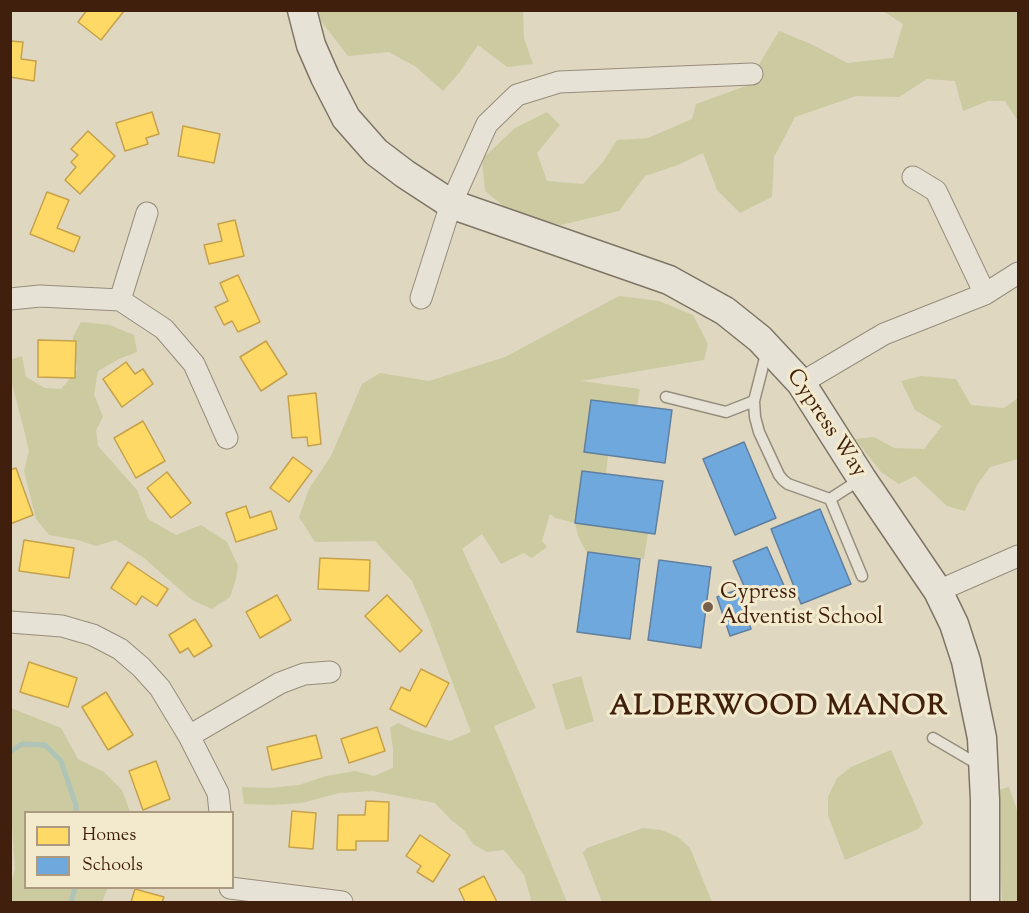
<!DOCTYPE html>
<style>
body{margin:0}
#map{position:relative;width:1029px;height:913px;overflow:hidden;background:#dfd7bf;font-family:"Sorts Mill Goudy",serif}
canvas{display:block}
.frame{position:absolute;inset:0;border:12px solid #401f0c;pointer-events:none}
.legend{position:absolute;left:24px;top:811px;width:210px;height:78px;box-sizing:border-box;background:#f3eacd;border:2px solid #ab9980;margin:0;padding:8px 10px;list-style:none;font-size:18px;color:#401f0c}
.legend li{display:flex;align-items:center;gap:12px;height:30px}
.legend b{width:30px;border:2px solid #ab9980}
</style>
<div id="map">
<canvas width="1029" height="913"></canvas>
<div class="frame"></div>
<ul class="legend">
<li><b style="height:16px;background:#ffd966"></b>Homes</li>
<li><b style="height:16px;background:#6fa8dc"></b>Schools</li>
</ul>
</div>
<script>
const ctx = document.querySelector('canvas').getContext('2d');
ctx.lineJoin = 'round';
function fillPath(path, color) { ctx.fillStyle = color; ctx.fill(path, 'evenodd'); }
const poly = rows => new Path2D(rows.map(r => 'M' + r).join(''));
function trace(path, color, width, dash) { ctx.strokeStyle = color; ctx.lineWidth = width; ctx.lineCap = dash ? 'butt' : 'round'; ctx.setLineDash(dash || []); ctx.stroke(path); }
function label(font, color, halo, rows, align = 'center') {
  ctx.font = font + ' "Sorts Mill Goudy",serif'; ctx.lineWidth = 6; ctx.setLineDash([]); ctx.textBaseline = 'middle'; ctx.strokeStyle = halo; ctx.fillStyle = color; for (const [text, x, y, turn = 0] of rows) {
    ctx.save(); ctx.translate(x, y); ctx.rotate((+turn || 0) * Math.PI / 180); ctx.textAlign = isNaN(turn) ? turn : align; if (halo) ctx.strokeText(text, 0, 0); ctx.fillText(text, 0, 0); ctx.restore();
  }
}
fillPath(poly([
 [316,11,523,11,524,38,533,64,507,67,478,45,459,73,443,91,416,67,389,52,348,56,317,16],
 [883,11,1018,11,1018,121,1005,101,988,101,963,111,955,81,927,79,899,97,856,96,795,117,774,157,772,197,740,213,717,190,703,153,678,165,645,176,619,211,561,225,511,212,485,191,482,159,515,128,547,112,560,125,537,153,547,181,583,184,603,162,617,140,648,138,692,119,696,104,746,86,779,31,811,44,847,63,893,58,903,24],
 [619,296,659,301,693,315,708,344,704,360,581,381,640,389,637,406,584,452,608,455,606,474,582,471,575,523,648,533,644,559,588,552,588,555,578,536,575,523,555,518,550,514,542,541,547,547,532,558,524,553,501,564,482,534,462,549,536,708,494,726,567,902,530,902,531,899,524,875,504,850,487,852,473,844,464,830,450,819,435,803,373,791,339,793,302,803,273,805,244,804,242,787,269,788,299,785,326,776,355,771,374,776,393,768,393,748,390,728,398,723,413,730,450,741,471,732,429,620,412,581,375,541,315,542,299,517,309,489,331,456,362,384,380,373,429,381,505,357],
 [81,322,110,325,134,335,137,352,119,359,98,371,94,394,103,417,96,430,98,446,137,490,148,519,176,535,201,525,227,542,238,566,236,579,230,597,212,609,192,600,144,558,116,540,96,546,78,540,49,535,36,519,24,471,29,451,24,430,12,384,10,360,22,356,26,377,45,388,61,389,77,370,73,337],
 [921,376,956,379,971,405,1004,408,1018,398,1018,459,990,467,977,485,965,511,947,506,915,476,899,484,881,472,855,439,874,437,894,448,924,449,942,426,915,410,901,381],
 [581,676,594,721,566,730,552,684],
 [11,708,61,728,78,759,104,772,122,790,130,812,26,812,26,888,108,888,102,902,11,902,11,883,15,869,12,827,10,825],
 [891,750,923,823,918,829,845,860,828,815,828,797,837,778,851,767],
 [1009,787,1018,813,1018,902,1002,902,997,790],
 [643,828,661,830,678,837,690,848,712,902,602,902,583,853,587,848]
]), '#cccaa1');
const homes = poly([
 [87,10,123,10,124,11,101,40,78,22,87,10],
 [10,41,23,42,21,59,36,61,34,81,10,77,10,41],
 [152,112,159,134,146,138,148,144,125,151,116,123,152,112],
 [183,126,220,134,214,163,178,156,183,126],
 [88,131,115,156,80,194,65,180,76,167,71,162,78,155,71,149,88,131],
 [47,192,69,200,57,228,80,237,74,252,30,234,47,192],
 [235,220,244,256,209,264,204,245,222,241,218,224,235,220],
 [238,275,260,322,238,332,232,321,224,325,215,307,228,301,220,283,238,275],
 [38,340,76,341,75,378,38,377,38,340],
 [266,341,287,374,261,391,240,357,266,341],
 [126,362,135,374,143,369,153,384,122,407,103,379,126,362],
 [316,393,321,444,308,446,307,437,292,438,288,396,316,393],
 [143,421,165,461,136,478,114,438,143,421],
 [293,457,312,471,289,502,270,488,293,457],
 [16,468,33,515,10,524,10,470,16,468],
 [167,472,191,503,171,518,147,488,167,472],
 [246,506,250,518,271,511,277,529,236,542,226,513,246,506],
 [24,540,74,548,69,578,19,571,24,540],
 [320,558,370,560,369,591,318,589,320,558],
 [128,562,168,589,157,606,142,596,136,605,111,588,128,562],
 [277,595,291,620,260,638,246,612,277,595],
 [387,595,422,631,400,652,365,616,387,595],
 [195,619,212,646,194,657,188,648,180,653,169,635,195,619],
 [29,662,77,678,68,707,20,692,29,662],
 [421,669,449,683,426,727,390,709,401,687,410,691,421,669],
 [106,692,133,735,108,750,82,707,106,692],
 [377,727,385,751,349,763,341,739,377,727],
 [316,735,322,758,272,770,267,747,316,735],
 [156,761,170,799,143,810,129,771,156,761],
 [366,801,389,802,388,841,356,841,356,850,337,850,338,815,365,815,366,801],
 [292,811,316,813,313,849,289,847,292,811],
 [420,835,450,855,433,882,417,872,421,866,406,856,420,835],
 [484,876,497,902,465,902,459,889,484,876],
 [135,889,164,897,162,902,131,902,135,889]
]);
fillPath(homes, '#ffd966');
trace(homes, '#c6a14b', 1.5);
const schools = poly([
 [591,400,672,410,665,463,584,452,591,400],
 [744,442,776,518,735,535,703,459,744,442],
 [582,471,663,481,655,534,575,523,582,471],
 [820,509,851,584,801,604,771,529,820,509],
 [767,547,785,588,751,602,733,561,767,547],
 [588,552,640,559,630,639,577,632,588,552],
 [659,560,711,567,701,648,648,640,659,560],
 [737,590,751,629,730,636,717,597,737,590]
]);
fillPath(schools, '#6fa8dc');
trace(schools, '#617f9e', 1.5);
trace(poly([
 [10,752,22,744,45,745,61,761,76,805,76,812],
 [71,902,75,888]
]), '#afc3b7', 5);
const lane = poly([
 [666,397,726,412,754,401,767,350],
 [754,401,755,417,759,432,779,475,783,480,788,484,830,499,861,479],
 [830,499,862,576],
 [933,738,979,765]
]);
const street = poly([
 [913,177,936,191,985,294],
 [421,298,451,204,487,124,517,95,559,82,752,74],
 [10,299,40,296,120,300,164,329,194,364,227,438],
 [120,300,147,213],
 [801,383,884,334,985,294,1018,273],
 [938,591,1018,556],
 [10,622,62,626,93,635,120,649,141,667,160,688,189,736,218,793,220,812],
 [189,736,280,683,304,674,330,672],
 [230,888,342,902]
]);
const secondary = poly([
 [302,10,311,45,325,77,346,118,376,152,405,174,451,204,669,280,725,311,760,339,801,383,862,479,938,591,954,624,966,661,982,738,985,800,985,902]
]);
trace(lane, '#968d7d', 13);
trace(street, '#968d7d', 23);
trace(secondary, '#7e7566', 31);
trace(lane, '#e6e2d5', 10);
trace(street, '#e6e2d5', 21);
trace(secondary, '#e6e2d5', 28);
for (const [x, y, r, color] of [
 [708,607,6,"#785f4b"]
]) { const dot = new Path2D(); dot.arc(x, y, r, 0, 2 * Math.PI); ctx.fillStyle = color; ctx.fill(dot); trace(dot, '#f3eacd', 2); }
label('22px', '#401f0c', '#f3eacd', [
 ["Cypress Way",825,424,56]
]);
label('22px', '#401f0c', '#f3eacd', [
 ["Cypress",720,594],
 ["Adventist School",720,619]
], 'left');
ctx.letterSpacing = '1.5px';
label('bold 28px', '#401f0c', '#f3eacd', [
 ["ALDERWOOD MANOR",779,709]
]);
ctx.letterSpacing = '0px';
</script>
